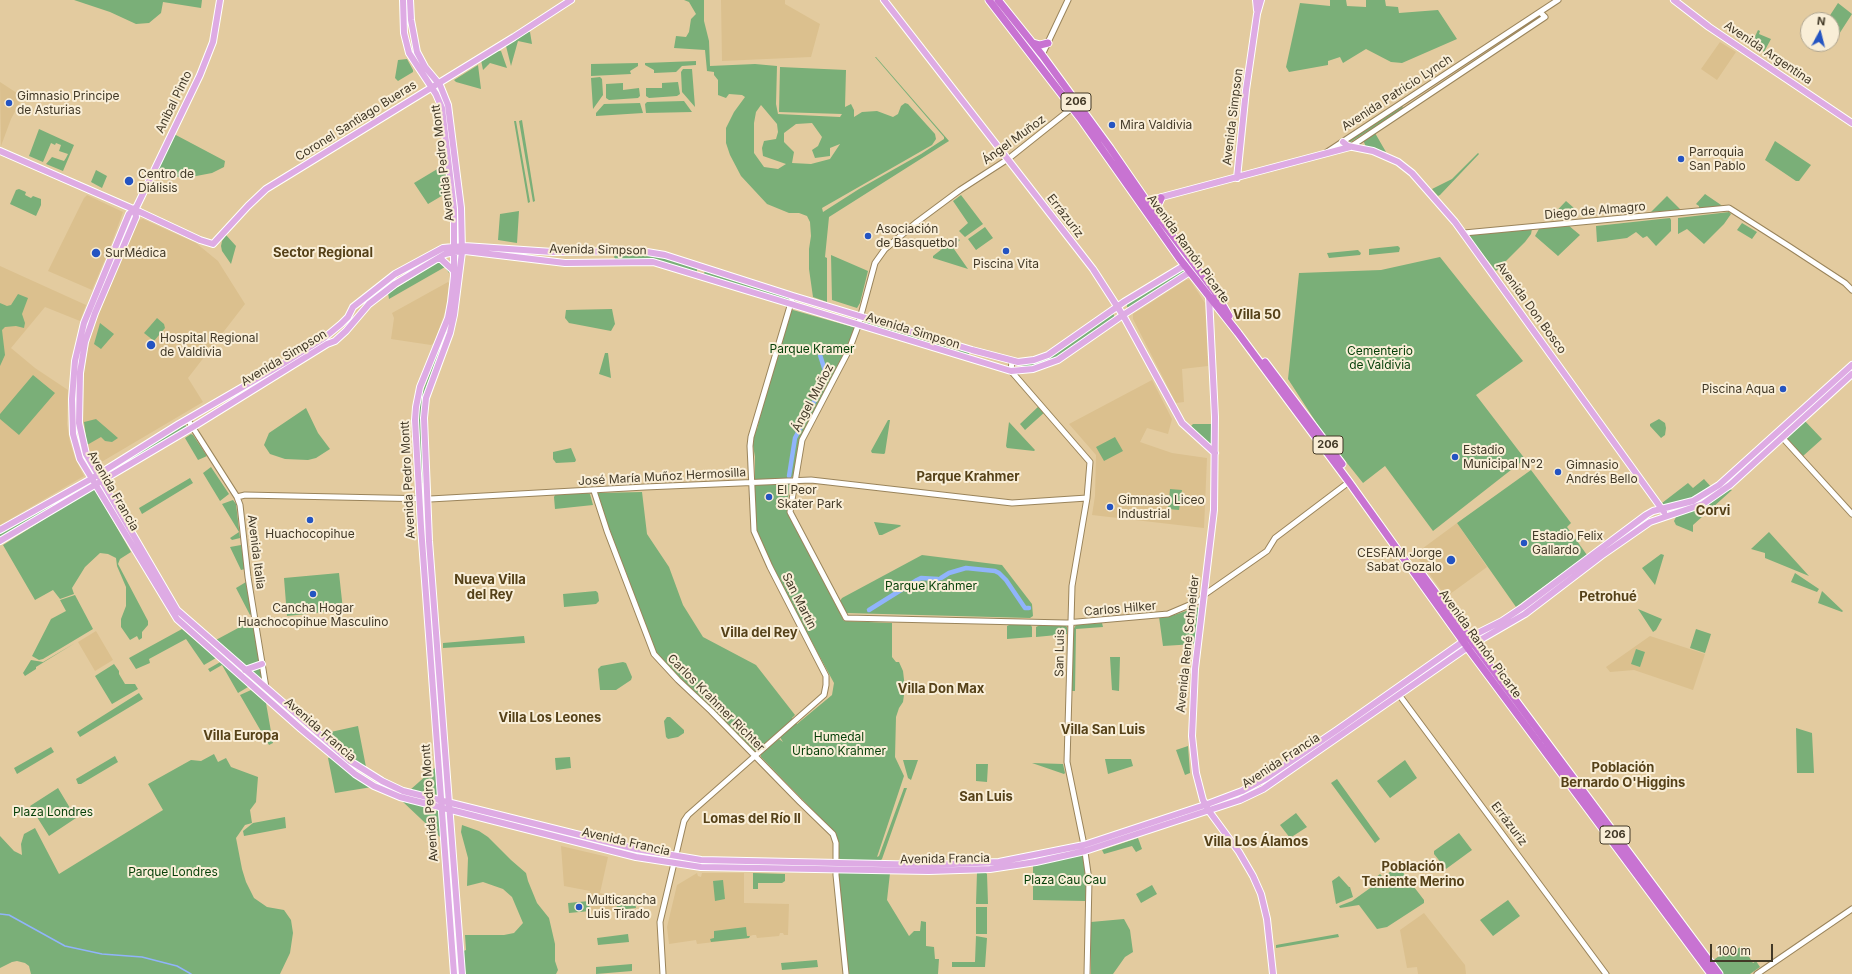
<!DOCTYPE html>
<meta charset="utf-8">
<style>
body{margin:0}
#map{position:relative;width:1852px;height:974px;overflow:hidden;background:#e3cb9f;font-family:Inter,sans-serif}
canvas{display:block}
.north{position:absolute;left:1800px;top:12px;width:40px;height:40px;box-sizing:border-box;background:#f9eed7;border:1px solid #b0a691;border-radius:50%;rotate:7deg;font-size:11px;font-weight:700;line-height:16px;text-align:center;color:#423927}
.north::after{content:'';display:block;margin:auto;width:14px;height:18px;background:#2454c2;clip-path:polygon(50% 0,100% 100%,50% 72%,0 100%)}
.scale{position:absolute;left:1710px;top:944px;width:63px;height:18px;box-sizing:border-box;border:2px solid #423927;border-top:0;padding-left:5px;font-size:12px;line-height:14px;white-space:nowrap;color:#423927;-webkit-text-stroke:3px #f9eed7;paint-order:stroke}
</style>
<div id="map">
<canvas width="1852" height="974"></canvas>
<div class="north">N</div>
<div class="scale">100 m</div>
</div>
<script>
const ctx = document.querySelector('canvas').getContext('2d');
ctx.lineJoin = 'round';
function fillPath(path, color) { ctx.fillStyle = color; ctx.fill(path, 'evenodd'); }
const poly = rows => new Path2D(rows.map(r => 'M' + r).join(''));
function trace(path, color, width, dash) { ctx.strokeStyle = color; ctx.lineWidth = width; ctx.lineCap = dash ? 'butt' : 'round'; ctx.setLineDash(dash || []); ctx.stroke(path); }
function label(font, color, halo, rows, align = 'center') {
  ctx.font = font + ' Inter,sans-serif'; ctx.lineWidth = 4; ctx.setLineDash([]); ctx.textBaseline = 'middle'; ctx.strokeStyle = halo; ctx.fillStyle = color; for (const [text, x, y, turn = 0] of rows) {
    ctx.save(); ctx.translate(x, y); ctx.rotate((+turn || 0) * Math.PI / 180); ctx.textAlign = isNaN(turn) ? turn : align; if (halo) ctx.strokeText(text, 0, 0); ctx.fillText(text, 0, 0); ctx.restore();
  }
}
fillPath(poly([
 [721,0,785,0,785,4,820,24,811,57,722,61],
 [1720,42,1736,52,1717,80,1701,69],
 [0,82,23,97,11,119,1,146],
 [87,195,123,212,111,245,92,290,48,271,84,198],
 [143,219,196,243,218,261,245,304,188,378,203,402,98,464,94,462,88,450,82,426,83,415,82,391,85,362,92,330,106,296,138,220],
 [0,266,86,305,80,321,45,307,11,348,35,368,68,390,67,424,70,442,75,458,84,476,0,525],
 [1186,280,1190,280,1205,303,1208,366,1182,369,1184,402,1176,403,1133,319,1133,314],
 [448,282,449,283,446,309,434,343,431,345,391,339,394,318,392,313],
 [1152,380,1172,419,1168,434,1147,428,1140,442,1172,453,1207,458,1204,528,1092,515,1095,496,1096,455,1069,424],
 [1457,523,1487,567,1446,597,1415,554],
 [96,631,113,660,95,671,78,642],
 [1650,636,1705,654,1693,690,1634,670,1610,672,1606,667],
 [561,846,608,857,600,893,616,897,617,910,591,913,590,891,564,886],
 [697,873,698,876,701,877,702,873,744,873,744,903,789,904,788,935,784,935,783,933,780,933,779,936,757,938,756,935,753,935,750,936,749,938,697,944,696,940,669,944,667,927,677,885],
 [1424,913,1465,965,1466,974,1418,974,1417,967,1407,968,1400,930]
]), '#dbc08e');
fillPath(poly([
 [74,0,202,0,201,8,163,2,161,13,149,23,136,24,110,12],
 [684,0,704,0,704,21,709,41,710,66,755,64,777,66,776,104,778,114,840,117,842,114,779,112,780,67,846,70,845,107,851,104,854,110,854,117,862,112,877,111,893,117,898,114,901,106,905,103,908,104,935,134,936,139,932,145,822,208,823,212,859,189,921,154,944,139,944,137,875,57,876,57,949,141,829,217,825,257,827,258,827,302,813,297,809,269,809,249,811,236,810,222,807,216,799,213,789,213,767,204,741,176,730,155,726,143,726,128,734,112,745,97,742,95,729,94,726,98,718,95,718,80,714,75,714,72,707,71,705,50,674,48,676,36,686,37,689,32,691,19,696,14,689,2],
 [761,105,777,124,778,132,776,139,764,141,762,148,763,156,786,164,778,169,764,167,754,153,754,123,756,112],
 [812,123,822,137,818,146,812,150,815,158,830,156,830,148,840,144,830,159,811,164,792,163,794,152,784,142,784,133,796,124],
 [1330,0,1346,0,1347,6,1366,7,1366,0,1385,0,1386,6,1398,7,1399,13,1438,10,1457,39,1402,63,1391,62,1366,49,1343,63,1340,57,1328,61,1328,65,1289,72,1286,67,1300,3,1330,6],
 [1838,3,1852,14,1832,45,1832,20,1827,20],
 [1758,30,1760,31,1759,34,1771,39,1764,52,1752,43],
 [528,32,530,32,532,44,518,41,511,66,506,46],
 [498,51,501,51,507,68,490,63,483,70,481,60],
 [407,59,413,70,413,72,398,81,395,78,398,60],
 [696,61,696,65,682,66,676,72,654,73,654,70,645,65,645,63],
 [638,63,638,66,630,71,631,74,591,76,591,64],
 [478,65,481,89,456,82,454,80],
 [683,69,692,69,695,107,682,92,681,72],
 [600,77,602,79,603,95,593,109,591,78],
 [678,82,680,94,677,96,649,98,646,96,646,88,662,88,662,83],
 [623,83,623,90,639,88,640,96,638,98,609,100,606,98,606,84],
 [684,101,692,112,646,113,645,104,647,102],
 [640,103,643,113,596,116,596,113,604,104],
 [1403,106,1402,110,1349,143,1350,140],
 [522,120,535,201,533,202,519,121],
 [514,121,516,121,530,202,528,203],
 [39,129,74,145,63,171,46,164,52,157,64,161,66,158,68,154,59,151,61,145,56,143,55,145,51,143,43,162,29,156],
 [1375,133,1386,152,1366,147,1363,140],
 [174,134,225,161,224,167,212,173,191,177,178,177,158,171,157,170],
 [1775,141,1811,165,1799,181,1796,181,1765,160],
 [1478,153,1479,154,1440,195,1438,196,1432,189,1452,179],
 [444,165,446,177,448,177,450,191,428,204,414,183],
 [96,170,107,176,102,188,91,182],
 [19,189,26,192,25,195,31,198,33,196,41,199,41,205,36,216,10,204,16,190],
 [1705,194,1724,207,1699,210,1699,206,1696,204],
 [961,195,983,224,965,237,959,231,968,223,953,201],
 [1667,196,1681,210,1651,212],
 [1566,201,1574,208,1566,219,1548,220],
 [519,211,517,243,498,240,500,214],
 [1729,212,1731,214,1724,224,1704,244,1687,229,1678,234,1678,218],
 [1670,218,1671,220,1671,231,1656,246,1647,236,1643,238,1636,232,1627,238,1597,242,1596,226],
 [1742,223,1757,232,1752,239,1737,230],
 [1568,225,1580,235,1558,256,1535,236,1540,227],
 [985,227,993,238,976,250,968,239],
 [1532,229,1531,234,1525,242,1496,271,1470,238,1470,235,1472,235],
 [226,235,236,246,231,264,222,251,221,246,222,241],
 [956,238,960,240,957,243,959,245,954,249,968,269,933,258,933,256],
 [1398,246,1400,248,1399,252,1369,255,1369,249],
 [1358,250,1361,253,1360,255,1329,258,1327,253],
 [615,255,635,255,663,257,697,268,697,272,651,259,616,260,614,257],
 [831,255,868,271,860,303,857,308,832,300],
 [1440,257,1523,361,1476,395,1525,459,1433,531,1385,466,1363,483,1323,433,1288,379,1299,273,1381,270],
 [440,261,449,267,449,273,445,267,389,299,388,293],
 [1181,269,1184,269,1185,272,1130,308,1127,307,1127,304],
 [705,270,791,297,790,301,704,274],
 [18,294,28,298,22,314,25,323,24,328,16,326,5,327,2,330,5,355,0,366,0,303,7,306,11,305],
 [612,309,615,324,611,331,569,323,565,318,566,310],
 [793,310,856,328,847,352,799,440,793,476,790,479,787,510,844,621,892,623,892,657,896,662,899,662,903,671,905,688,903,702,899,708,896,717,895,757,904,776,877,857,879,856,904,788,907,788,882,859,880,861,925,868,872,873,890,873,887,900,909,936,914,931,920,931,921,921,926,922,926,946,934,947,935,959,939,959,938,974,847,974,838,875,839,872,851,867,838,866,841,860,838,857,838,841,835,833,761,757,761,753,779,739,783,742,778,734,754,752,655,653,626,572,619,559,597,493,642,492,647,534,669,567,683,605,703,637,756,665,795,715,792,718,797,724,832,695,834,683,780,583,756,533,754,487,755,487,755,457,753,445,755,430,757,429,762,409,761,408,790,311],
 [1113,313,1115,318,1057,358,1030,366,1018,367,1050,356],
 [157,318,164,324,165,328,154,341,144,333],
 [863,320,969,351,969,355,864,323],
 [100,323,114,334,101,349,94,344],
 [446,332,448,333,422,403,423,483,421,483,418,418,419,401],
 [605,353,608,353,611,378,599,374],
 [33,375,55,393,19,435,0,419,0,414],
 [1040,405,1046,411,1025,430,1020,424],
 [306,408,318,433,330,449,316,458,308,460,285,459,270,454,264,445,269,433],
 [96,419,118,438,112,442,105,441,101,437,87,445,84,422],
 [1659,419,1665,423,1666,428,1665,435,1661,438,1650,426,1650,424],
 [888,420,890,420,885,453,884,454,872,453,871,451],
 [1804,420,1822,439,1803,456,1787,439,1788,435],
 [1009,422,1035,450,1034,451,1007,448,1006,446],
 [1193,424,1212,424,1213,445,1211,446,1191,426],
 [185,425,188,427,120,467,118,465],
 [191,434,193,435,207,456,198,460,185,438],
 [1115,437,1123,451,1104,461,1096,447],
 [571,448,576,460,575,462,556,463,553,459,553,452],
 [211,467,229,494,220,501,203,473],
 [1531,470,1571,523,1567,527,1587,555,1516,607,1457,523],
 [190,478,193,483,142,514,139,508],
 [1704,479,1712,488,1694,498,1665,506,1662,503,1688,483,1693,488],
 [87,483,52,508,0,538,0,533,11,528],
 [94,488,131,552,120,559,118,564,148,621,148,625,142,632,142,638,139,640,137,636,130,640,121,627,121,619,126,606,126,587,117,566,116,558,108,554,100,553,85,567,72,588,74,594,60,599,53,590,35,600,3,545],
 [1170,489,1182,490,1179,510,1168,509],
 [1727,489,1732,490,1693,525,1693,532,1676,525,1674,521,1676,517,1700,508],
 [587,493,590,494,593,505,555,509,554,497,555,495],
 [233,500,236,504,240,538,232,540,230,538,239,532,222,504],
 [874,522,900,525,901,526,882,535,879,535],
 [1769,532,1809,576,1765,558,1765,553,1751,549],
 [241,545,245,569,241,570,230,547],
 [1661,554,1664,555,1655,585,1642,568],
 [922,555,1002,565,1032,604,1033,616,1030,618,846,613,840,601,842,598],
 [339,573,343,610,287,616,284,578],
 [1795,573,1819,589,1817,592,1791,582],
 [246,582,251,614,250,615,236,588],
 [596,591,598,593,599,601,596,604,564,607,563,594],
 [1822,591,1843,611,1842,612,1818,603],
 [75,595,93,629,43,659,39,660,32,656,51,619,66,611,60,600],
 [1194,605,1200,609,1195,644,1163,646,1159,617,1174,615,1186,611],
 [1638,609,1662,619,1656,630,1653,632],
 [253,620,262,678,260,679,214,641],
 [1102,623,1103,627,1076,629,1075,691,1071,691,1073,630,1076,625],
 [1011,624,1030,624,1032,627,1032,637,1007,639,1007,626],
 [1040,625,1064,625,1067,627,1067,634,1036,637,1036,627],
 [182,629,216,658,204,665,186,639,149,659,150,663,136,669,129,658],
 [1696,629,1711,634,1705,653,1690,648],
 [524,636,525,643,443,648,443,643],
 [75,643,36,667,36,669,25,676,23,673,31,660,43,662],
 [1636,649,1645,652,1640,667,1631,664],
 [1110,657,1120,657,1119,691,1112,690],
 [222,661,249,685,248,687,238,693,222,665,210,672,208,669],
 [623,662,626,663,632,677,631,680,616,690,600,690,598,669,601,666],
 [114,664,119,671,119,674,125,684,135,684,138,689,112,704,95,676],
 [251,690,266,703,273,743,269,745,240,695],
 [139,693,143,699,80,737,77,732],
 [667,717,670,717,684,730,684,733,678,737,668,739,666,737,664,721],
 [358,726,366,767,363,769,325,736,326,733],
 [1796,728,1812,733,1814,773,1797,773],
 [1188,746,1190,773,1185,775,1176,750],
 [51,747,54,752,17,774,14,768],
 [214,754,218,762,226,758,231,767,258,777,256,802,250,810,252,823,245,825,236,838,242,869,246,882,254,898,267,907,284,910,291,920,293,933,290,953,280,974,31,974,29,966,25,963,17,961,12,962,0,968,0,836,14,851,22,855,21,844,24,834,35,828,59,874,163,810,148,784,191,760,201,761],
 [115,756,118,762,81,784,78,784,76,779],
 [331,757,372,787,335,793,328,758],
 [570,757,571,768,556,770,555,758],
 [1105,759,1131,759,1133,766,1108,774],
 [903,760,918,760,911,780,908,778],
 [1405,760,1417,778,1390,798,1377,781],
 [1032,763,1063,764,1065,773,1064,774],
 [976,764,988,764,987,782,976,781],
 [437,766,438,795,410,790],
 [1337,779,1380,839,1375,843,1331,783],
 [58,788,76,818,49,836,30,806],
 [402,801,438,810,441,838,439,836],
 [1296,813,1307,827,1290,838,1280,825],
 [285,817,286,828,244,836,243,831,253,823],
 [462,825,479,831,488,837,511,860,526,873,528,881,537,903,549,918,555,944,555,961,558,970,556,974,462,974,461,952,466,950,465,935,504,935,514,933,523,923,512,897,503,889,483,882,467,886,468,858,461,832],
 [1459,833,1472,850,1446,869,1434,854,1434,851],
 [1138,838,1142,849,1136,852,1132,846,1104,854,1102,850],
 [1080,854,1084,855,1087,879,1087,901,1033,900,1033,865],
 [1394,869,1401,870,1424,900,1424,903,1387,927,1377,929,1359,905,1340,908,1339,906,1352,901,1380,881,1379,879,1376,881,1375,878,1380,874,1383,877],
 [977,872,985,872,987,874,988,904,976,904],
 [753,873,785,874,785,881,782,883,758,883,758,889,753,889],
 [1339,876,1349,887,1350,887,1353,897,1336,904,1332,881],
 [723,880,725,899,715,901,713,881],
 [1152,885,1157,894,1141,903,1136,894],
 [616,897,635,902,636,908,617,910],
 [1508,900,1520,916,1493,936,1480,920],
 [589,901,590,911,569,913,568,903],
 [976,907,987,907,987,934,976,934],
 [1124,919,1130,930,1133,952,1125,957,1113,974,1091,974,1091,922],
 [746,927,747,936,750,936,749,938,711,942,710,939,714,938,714,931],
 [628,934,629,942,598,945,597,938],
 [1338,934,1339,937,1276,948,1276,945],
 [976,936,987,938,985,967,952,967,952,962,975,962],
 [1742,946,1753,963,1756,961,1760,967,1750,974,1723,974,1714,963,1715,959,1725,952,1731,953],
 [817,960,818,967,782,970,781,963],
 [632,964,632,971,596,974,596,967]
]), '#7aaf78');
trace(poly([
 [0,914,9,915,65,946,102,954,142,957,177,966,191,974]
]), '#90b4fb', 1.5);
trace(poly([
 [789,476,795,438,827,377,820,355],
 [941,578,949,573,966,568,995,571,999,573,1006,580,1025,608,1029,608],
 [869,610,917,580,921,578,938,579]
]), '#90b4fb', 4.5);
const minor = poly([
 [1042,55,1068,0],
 [1072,108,1008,159,960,190,917,222,885,249,875,263,858,326,849,350,802,440,790,512,846,618,1066,623,1168,614,1201,600,1204,595,1267,551,1275,538,1349,482],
 [1350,147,1545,17,1540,12],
 [1327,152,1558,0],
 [1464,233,1729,208,1790,247,1845,283,1852,290],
 [1012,361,1011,371,1090,462,1087,498,1072,586,1067,762,1084,845,1089,880,1087,974],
 [188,420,237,497,240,505,248,577,268,700],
 [1780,435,1852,514],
 [594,491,607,531,654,654,678,680,711,711,800,802,833,834,836,843,836,875,846,974],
 [237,497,245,495,430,499,645,487,811,480,1012,503,1087,498],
 [1397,692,1606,974],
 [663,974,660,922,684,821,688,815,824,695,826,685,826,676,770,567,754,531,750,446,751,437,793,296],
 [1757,974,1852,909]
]);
const major = poly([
 [220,0,213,42,200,75,137,206,129,214,84,323,75,361,72,399,73,434,80,459,177,619,301,729,355,774,374,786,400,797,636,857,701,867,929,871,990,869,1036,862,1085,851,1240,800,1263,789,1468,647,1525,614,1601,556,1650,522,1703,504,1730,485,1852,374],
 [403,0,404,33,409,53,436,94,442,108,454,209,454,276,451,302,448,318,420,387,416,407,415,420,421,527,454,974],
 [410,0,411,20,417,52,425,67,440,85,448,105,461,208,462,252,454,315,450,333,426,398,424,418,429,541,462,974],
 [884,0,1093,269,1124,317,1182,423,1215,453],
 [1256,0,1257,10],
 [1674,0,1709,27,1852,123],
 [1343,142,1348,146,1373,151,1398,162,1412,173,1455,222,1664,512],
 [0,151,140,212,200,240,213,244,248,206,266,189,514,37,571,0],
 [1237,178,1246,90,1257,14,1261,0],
 [1147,201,1350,147],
 [135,210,136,217,95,313,85,342,80,373,79,423,86,454,177,610,350,761,382,781,403,791,636,849,701,860,930,865,999,862,1084,845,1205,805,1242,791,1266,778,1337,730,1468,638,1502,621,1523,607,1646,515,1653,511,1693,501,1719,485,1852,365],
 [437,259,441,259,454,271],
 [1209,297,1215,417,1214,510,1195,669,1192,736,1196,773,1203,800,1209,811,1239,852,1253,876,1261,894,1267,919,1273,974],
 [0,530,91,479,179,424,284,363,324,338,341,324,348,317,353,307,395,274,443,248,464,246,553,252,641,251,665,255,793,296,972,350,1018,362,1034,360,1048,355,1124,302,1185,265],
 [0,541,193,427,327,344,335,341,346,331,369,304,395,284,445,254,454,252,465,251,565,263,653,262,1011,371,1033,369,1058,360,1123,315,1190,272],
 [245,670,262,664]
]);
const highway = poly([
 [989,0,1080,118,1179,258,1238,333,1349,482,1470,651,1711,974],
 [998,0,1042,55,1110,148,1150,206,1215,292,1229,316],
 [1033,43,1040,45,1048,43],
 [1157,215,1158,205,1161,198],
 [1265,362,1342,464],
 [1421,573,1719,974]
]);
trace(minor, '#9a845b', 7);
trace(major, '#fff', 8);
trace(highway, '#fff', 9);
trace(minor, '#fff', 5);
trace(major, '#deabe4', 6);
trace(highway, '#c873d2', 7);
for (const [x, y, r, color] of [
 [9,103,4,"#2454c2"],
 [1112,125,4,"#2454c2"],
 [1681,159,4,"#2454c2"],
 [129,181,5,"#2454c2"],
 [868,236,4,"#2454c2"],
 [1006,251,4,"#2454c2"],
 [96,253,5,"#2454c2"],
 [151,345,5,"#2454c2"],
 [1783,389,4,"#2454c2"],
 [1455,457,4,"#2454c2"],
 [1558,472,4,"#2454c2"],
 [769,497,4,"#2454c2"],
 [1110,507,4,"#2454c2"],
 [310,520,4,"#2454c2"],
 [1524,543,4,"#2454c2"],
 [1451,560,5,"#2454c2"],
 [313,594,4,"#2454c2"],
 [579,907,4,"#2454c2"]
]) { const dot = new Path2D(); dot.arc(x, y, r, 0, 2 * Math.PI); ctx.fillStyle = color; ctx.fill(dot); trace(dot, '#f9eed7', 1.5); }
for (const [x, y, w] of [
 [1076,102,30],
 [1328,445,30],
 [1615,835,30]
]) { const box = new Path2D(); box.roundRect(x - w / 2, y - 9, w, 18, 3); ctx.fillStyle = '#f9eed7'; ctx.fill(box); trace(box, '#423927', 1); }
label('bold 11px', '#423927', null, [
 ["206",1076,102],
 ["206",1328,445],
 ["206",1615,835]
]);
label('12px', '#423927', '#f9eed7', [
 ["Avenida Argentina",1768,53,34],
 ["Avenida Patricio Lynch",1397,93,-33],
 ["Aníbal Pinto",174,102,-64],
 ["Avenida Simpson",1233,117,-83],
 ["Coronel Santiago Bueras",356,121,-32],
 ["Ángel Muñoz",1014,140,-36],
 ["Avenida Pedro Montt",443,163,-97],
 ["Diego de Almagro",1595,211,-5],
 ["Errázuriz",1065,216,52],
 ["Avenida Ramón Picarte",1188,249,54],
 ["Avenida Simpson",598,250,1],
 ["Avenida Don Bosco",1531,308,54],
 ["Avenida Simpson",913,331,17],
 ["Avenida Simpson",284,358,-31],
 ["Ángel Muñoz",813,398,-62],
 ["José María Muñoz Hermosilla",662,477,-3],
 ["Avenida Pedro Montt",408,480,-93],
 ["Avenida Francia",113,491,60],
 ["Avenida Italia",256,552,83],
 ["San Martín",799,601,63],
 ["Carlos Hilker",1120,609,-5],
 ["Avenida René Schneider",1188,644,-84],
 ["Avenida Ramón Picarte",1480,644,54],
 ["San Luis",1060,653,-89],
 ["Carlos Krahmer Richter",716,703,45],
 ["Avenida Francia",320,730,41],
 ["Avenida Francia",1281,761,-33],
 ["Avenida Pedro Montt",430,803,-94],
 ["Errázuriz",1509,824,53],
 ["Avenida Francia",626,842,13],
 ["Avenida Francia",945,859,-1]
]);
label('12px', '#423927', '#f9eed7', [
 ["Gimnasio Principe",17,96],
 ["de Asturias",17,110],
 ["Mira Valdivia",1120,125],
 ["Parroquia",1689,152],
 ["San Pablo",1689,166],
 ["Centro de",138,174],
 ["Diálisis",138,188],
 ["Asociación",876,229],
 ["de Basquetbol",876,243],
 ["SurMédica",105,253],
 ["Piscina Vita",1006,264,"center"],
 ["Hospital Regional",160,338],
 ["de Valdivia",160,352],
 ["Piscina Aqua",1775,389,"right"],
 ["Estadio",1463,450],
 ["Municipal N°2",1463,464],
 ["Gimnasio",1566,465],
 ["Andrés Bello",1566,479],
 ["El Peor",777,490],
 ["Skater Park",777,504],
 ["Gimnasio Liceo",1118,500],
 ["Industrial",1118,514],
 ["Huachocopihue",310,534,"center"],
 ["Estadio Felix",1532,536],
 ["Gallardo",1532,550],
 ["CESFAM Jorge",1442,553,"right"],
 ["Sabat Gozalo",1442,567,"right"],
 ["Cancha Hogar",313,608,"center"],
 ["Huachocopihue Masculino",313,622,"center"],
 ["Multicancha",587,900],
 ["Luis Tirado",587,914]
], 'left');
label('12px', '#053f08', '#f9eed7', [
 ["Parque Kramer",812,349],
 ["Cementerio",1380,351],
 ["de Valdivia",1380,365],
 ["Parque Krahmer",931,586],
 ["Humedal",839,737],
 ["Urbano Krahmer",839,751],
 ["Plaza Londres",53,812],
 ["Parque Londres",173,872],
 ["Plaza Cau Cau",1065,880]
]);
label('bold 13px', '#554118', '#f9eed7', [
 ["Sector Regional",323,253],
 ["Villa 50",1257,315],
 ["Parque Krahmer",968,477],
 ["Corvi",1713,511],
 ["Nueva Villa",490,580],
 ["del Rey",490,595],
 ["Petrohué",1608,597],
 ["Villa del Rey",759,633],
 ["Villa Don Max",941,689],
 ["Villa Los Leones",550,718],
 ["Villa San Luis",1103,730],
 ["Villa Europa",241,736],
 ["Población",1623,768],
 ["Bernardo O'Higgins",1623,783],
 ["San Luis",986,797],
 ["Lomas del Río II",752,819],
 ["Villa Los Álamos",1256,842],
 ["Población",1413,867],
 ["Teniente Merino",1413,882]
]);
</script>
